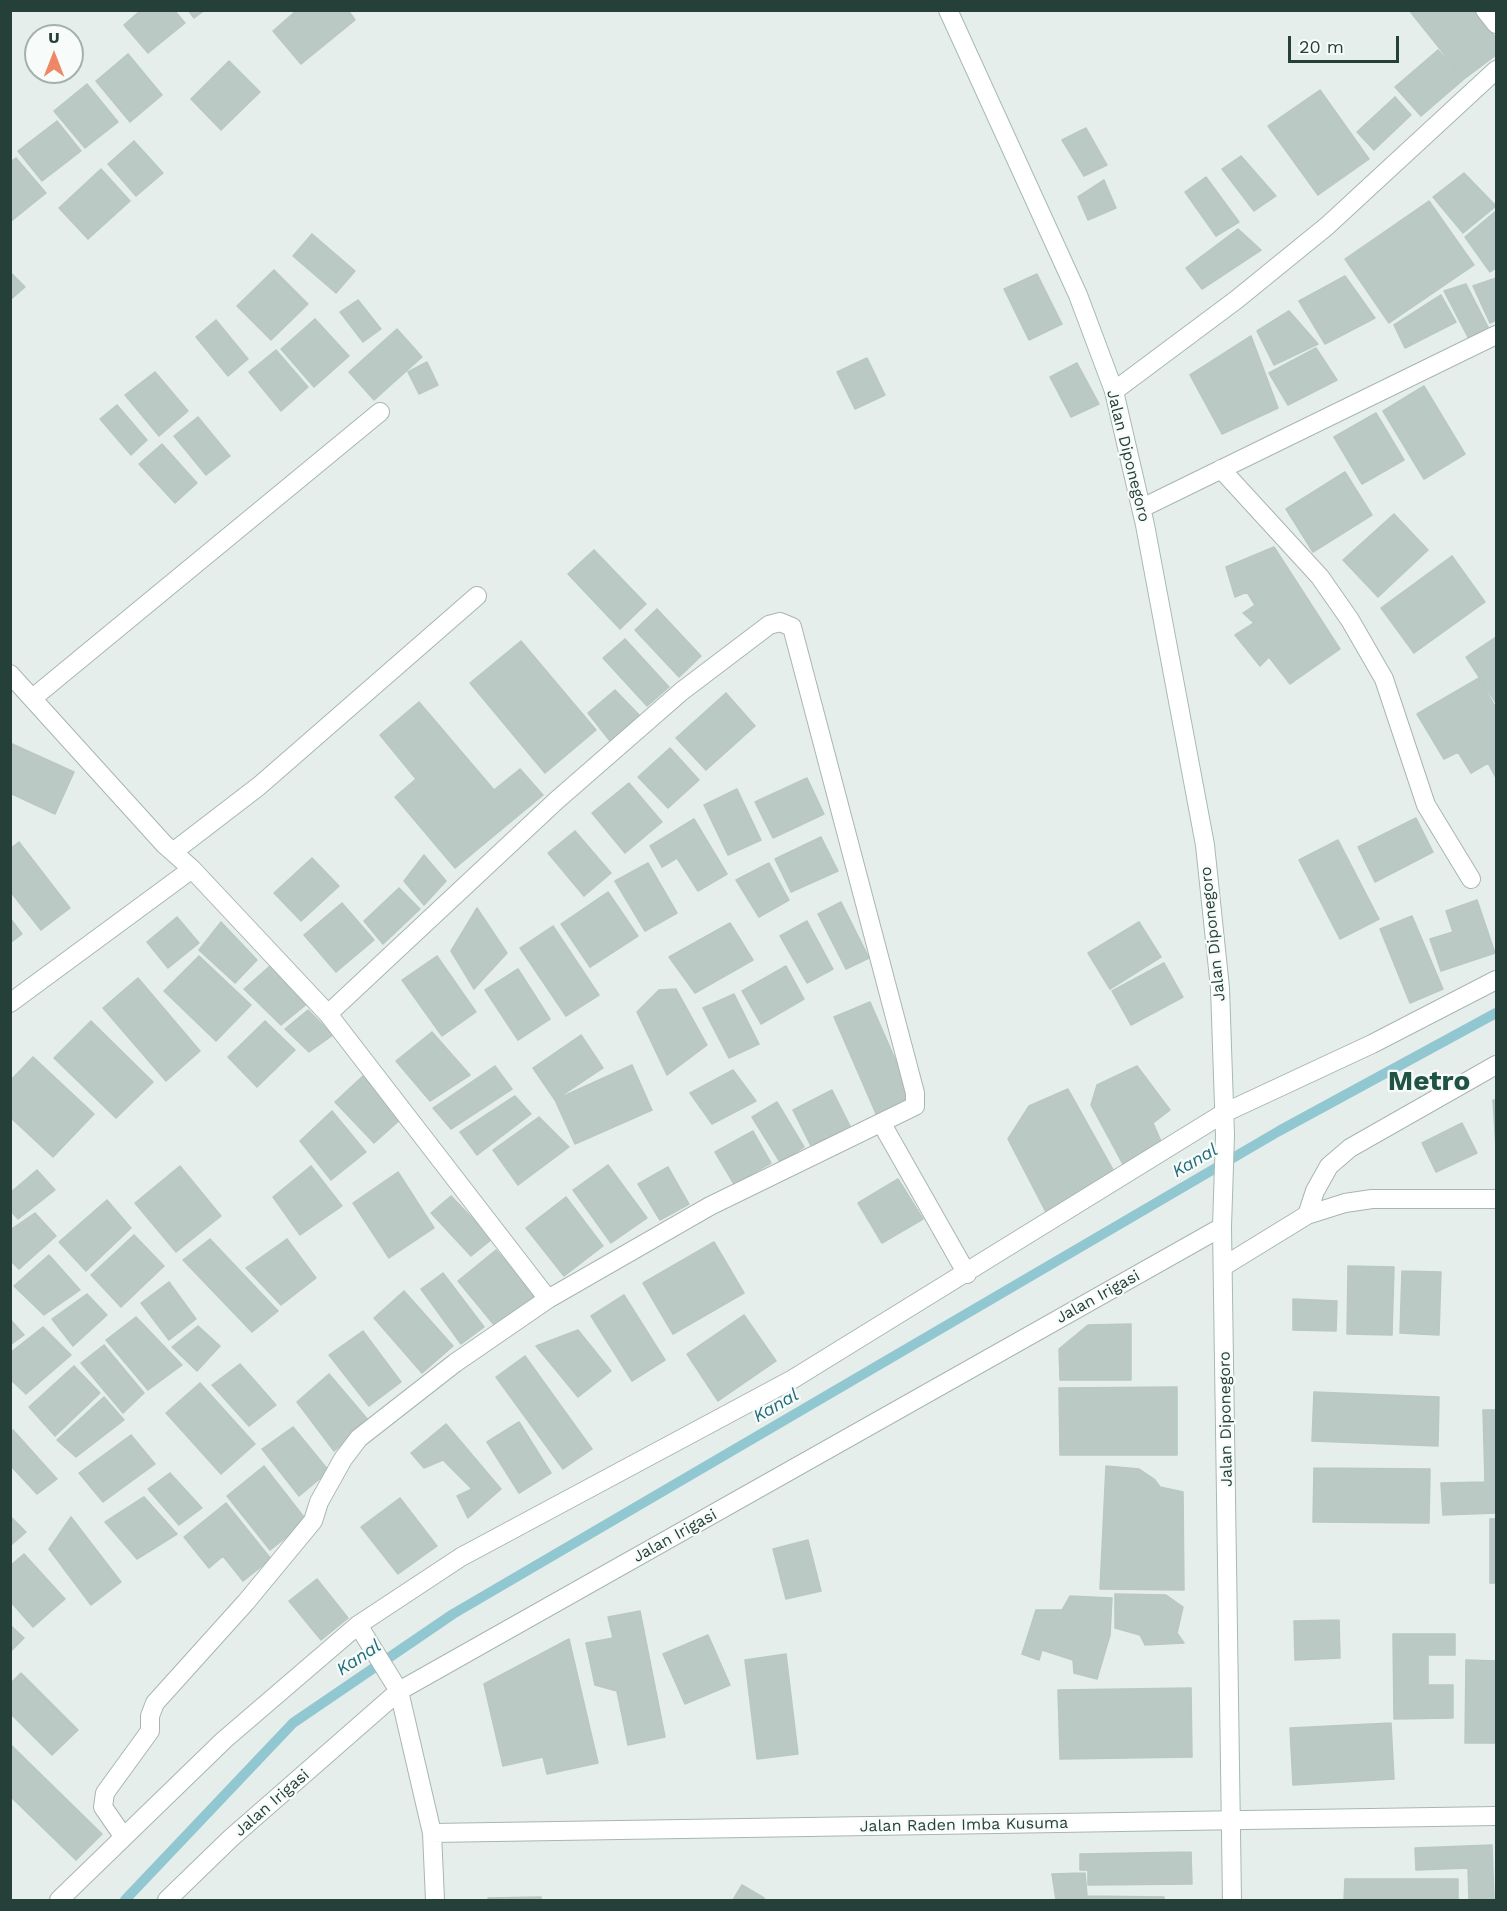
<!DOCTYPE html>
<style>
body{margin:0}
#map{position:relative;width:1507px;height:1911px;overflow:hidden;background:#e6eeeb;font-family:"Work Sans",sans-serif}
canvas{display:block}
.frame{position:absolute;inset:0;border:12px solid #254039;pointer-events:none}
.north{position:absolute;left:24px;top:24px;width:60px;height:60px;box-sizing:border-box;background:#f7fbf9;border:2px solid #a3b0ac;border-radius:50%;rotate:0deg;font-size:16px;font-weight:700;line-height:24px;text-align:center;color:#254039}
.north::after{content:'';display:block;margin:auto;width:21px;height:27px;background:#ed8765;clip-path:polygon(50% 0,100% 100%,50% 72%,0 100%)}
.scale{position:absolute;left:1288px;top:36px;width:111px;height:27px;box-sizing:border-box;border:3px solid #254039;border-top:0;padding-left:8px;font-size:18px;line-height:21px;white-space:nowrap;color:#254039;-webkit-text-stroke:4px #f7fbf9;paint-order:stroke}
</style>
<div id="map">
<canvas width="1507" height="1911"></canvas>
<div class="frame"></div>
<div class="north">U</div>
<div class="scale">20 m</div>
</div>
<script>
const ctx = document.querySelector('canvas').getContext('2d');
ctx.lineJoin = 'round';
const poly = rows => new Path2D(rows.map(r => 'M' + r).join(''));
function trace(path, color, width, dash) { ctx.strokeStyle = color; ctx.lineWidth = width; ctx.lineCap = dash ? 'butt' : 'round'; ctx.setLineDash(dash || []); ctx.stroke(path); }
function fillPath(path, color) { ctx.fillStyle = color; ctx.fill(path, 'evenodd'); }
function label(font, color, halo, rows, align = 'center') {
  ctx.font = font + ' "Work Sans",sans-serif'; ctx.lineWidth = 4.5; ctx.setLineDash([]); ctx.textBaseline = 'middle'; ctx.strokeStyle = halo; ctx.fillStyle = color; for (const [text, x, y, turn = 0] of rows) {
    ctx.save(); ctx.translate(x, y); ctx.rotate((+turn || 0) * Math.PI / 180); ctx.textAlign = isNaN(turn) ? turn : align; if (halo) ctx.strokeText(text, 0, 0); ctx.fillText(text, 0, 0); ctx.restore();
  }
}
trace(poly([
 [125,1900,293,1723,453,1614,1279,1131,1496,1013]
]), '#91c7d1', 10);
const building = poly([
 [141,10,174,10,185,23,148,53,124,25,141,10],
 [188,10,205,10,194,18,188,10],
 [297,10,348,10,355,20,301,64,273,31,297,10],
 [1409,10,1473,10,1496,38,1496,55,1464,79,1409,10],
 [1438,50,1464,79,1421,116,1395,87,1438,50],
 [128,54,162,95,130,122,96,81,128,54],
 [229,61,260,92,221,130,191,99,229,61],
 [87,84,118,122,85,148,54,111,87,84],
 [1320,90,1369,159,1318,195,1268,126,1320,90],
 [1395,97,1411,115,1374,150,1357,132,1395,97],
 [57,121,81,151,42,181,18,151,57,121],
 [1086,128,1107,165,1084,176,1062,140,1086,128],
 [134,141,163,173,136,196,108,164,134,141],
 [1241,156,1276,196,1254,211,1222,169,1241,156],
 [16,158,46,193,10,222,10,162,16,158],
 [101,169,130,201,88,239,59,208,101,169],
 [1464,173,1496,206,1463,233,1433,197,1464,173],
 [1206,177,1239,222,1216,236,1185,192,1206,177],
 [1104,180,1116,208,1088,220,1078,197,1104,180],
 [1429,201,1474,265,1389,323,1345,259,1429,201],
 [1496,211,1496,268,1490,272,1465,237,1496,211],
 [1238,229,1261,250,1202,289,1186,268,1238,229],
 [312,234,355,271,336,293,293,256,312,234],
 [274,270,308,304,271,340,237,306,274,270],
 [10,272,25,287,10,300,10,272],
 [1037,274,1062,324,1029,340,1004,289,1037,274],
 [1345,276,1375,318,1325,344,1299,301,1345,276],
 [1496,278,1496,320,1490,323,1473,286,1496,278],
 [1466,284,1490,331,1470,341,1444,291,1466,284],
 [1441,295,1456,322,1405,348,1394,325,1441,295],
 [358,300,381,329,363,342,340,312,358,300],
 [1289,311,1318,344,1274,365,1257,331,1289,311],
 [315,319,349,356,314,387,281,349,315,319],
 [216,320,248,359,228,376,196,337,216,320],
 [397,329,422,357,374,400,349,372,397,329],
 [1251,336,1278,408,1222,434,1190,375,1251,336],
 [1316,348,1337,380,1288,405,1269,373,1316,348],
 [276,350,308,387,281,411,249,372,276,350],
 [867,358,885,395,855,409,837,372,867,358],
 [427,362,438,385,419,394,408,372,427,362],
 [1077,363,1099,404,1071,417,1050,377,1077,363],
 [155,372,188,411,159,436,125,395,155,372],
 [1424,386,1465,454,1424,479,1383,411,1424,386],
 [117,405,147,440,131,455,100,419,117,405],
 [1376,413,1404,460,1362,484,1334,437,1376,413],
 [198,417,230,456,206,475,174,436,198,417],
 [162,444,197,483,175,503,139,464,162,444],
 [1345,472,1372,515,1313,552,1286,509,1345,472],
 [1394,514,1428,550,1378,597,1343,560,1394,514],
 [1274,547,1340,649,1290,684,1269,657,1260,666,1235,635,1254,623,1243,613,1255,605,1247,592,1235,597,1226,567,1274,547],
 [594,550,646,604,620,629,568,574,594,550],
 [1452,556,1485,602,1414,653,1381,608,1452,556],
 [657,609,701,656,679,677,635,630,657,609],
 [1496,637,1496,703,1466,657,1496,637],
 [625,639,669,687,647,706,603,658,625,639],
 [521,641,596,730,545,773,470,683,521,641],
 [1479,678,1496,708,1496,778,1488,763,1471,773,1458,752,1444,759,1417,714,1479,678],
 [615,690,643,719,614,746,588,713,615,690],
 [726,693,755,726,706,770,676,738,726,693],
 [419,702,494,790,520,769,543,795,455,868,395,797,416,779,380,735,419,702],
 [10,743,74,772,55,814,10,793,10,743],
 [670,748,699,780,668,808,638,777,670,748],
 [807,778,824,814,773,838,755,802,807,778],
 [629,783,662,822,625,853,592,813,629,783],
 [737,789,761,840,728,855,704,805,737,789],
 [1416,818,1433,852,1375,882,1358,847,1416,818],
 [694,819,727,874,698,891,677,858,662,867,650,846,694,819],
 [575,831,611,873,584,896,548,853,575,831],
 [821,837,838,871,791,892,775,859,821,837],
 [1338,840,1379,919,1340,939,1299,860,1338,840],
 [19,842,70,908,41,930,10,891,10,849,19,842],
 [424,855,446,881,424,905,404,881,424,855],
 [312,858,339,886,301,921,274,893,312,858],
 [648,863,677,913,645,931,615,881,648,863],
 [769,863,789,900,759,917,736,880,769,863],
 [399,888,420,909,383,944,364,921,399,888],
 [608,892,638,936,590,967,561,924,608,892],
 [1477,900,1495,953,1441,971,1430,939,1453,932,1446,911,1477,900],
 [841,902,869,958,846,969,818,914,841,902],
 [342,903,374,940,336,972,304,935,342,903],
 [477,908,507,953,474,989,451,951,477,908],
 [1412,916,1443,989,1410,1003,1380,929,1412,916],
 [177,917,199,943,168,968,147,942,177,917],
 [10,918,22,934,10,943,10,918],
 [807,921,833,969,807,983,780,936,807,921],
 [221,922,257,960,235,983,199,950,221,922],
 [1139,922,1161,957,1110,989,1088,953,1139,922],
 [730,923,753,960,695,993,669,957,730,923],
 [553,926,599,995,566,1016,520,948,553,926],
 [199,956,251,1005,216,1041,164,991,199,956],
 [437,956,476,1012,442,1036,402,980,437,956],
 [1164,963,1183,997,1131,1025,1112,991,1164,963],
 [270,966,308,1003,281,1025,244,989,270,966],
 [786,966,804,999,761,1024,742,991,786,966],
 [518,969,550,1019,518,1040,485,990,518,969],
 [138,978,200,1051,166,1081,103,1008,138,978],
 [676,989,707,1045,667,1075,637,1012,659,990,676,989],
 [734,994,759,1044,729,1058,703,1008,734,994],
 [870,1002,913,1100,877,1116,834,1017,870,1002],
 [308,1010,333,1035,309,1052,285,1029,308,1010],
 [91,1021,153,1082,116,1118,54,1058,91,1021],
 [265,1021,295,1050,257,1087,228,1057,265,1021],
 [432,1032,470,1075,430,1101,396,1061,432,1032],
 [581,1035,603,1068,555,1100,533,1068,581,1035],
 [33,1057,94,1114,53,1157,10,1117,10,1081,33,1057],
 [632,1065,652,1110,575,1144,555,1100,632,1065],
 [495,1066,512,1089,451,1129,433,1108,495,1066],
 [1137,1066,1170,1110,1153,1123,1163,1146,1125,1168,1091,1105,1097,1085,1137,1066],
 [733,1070,756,1101,712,1124,690,1093,733,1070],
 [363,1076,402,1118,374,1143,335,1102,363,1076],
 [1068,1089,1116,1175,1048,1216,1008,1139,1029,1106,1068,1089],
 [832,1090,850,1126,811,1146,793,1110,832,1090],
 [515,1096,531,1114,477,1155,460,1132,515,1096],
 [1493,1100,1496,1100,1496,1147,1493,1100],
 [777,1102,804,1147,780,1162,752,1117,777,1102],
 [332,1111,366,1152,331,1180,300,1141,332,1111],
 [539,1117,569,1147,518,1185,493,1150,539,1117],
 [1462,1123,1477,1153,1436,1172,1422,1143,1462,1123],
 [753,1131,771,1163,734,1184,715,1152,753,1131],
 [608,1165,647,1218,611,1243,573,1190,608,1165],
 [180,1166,221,1216,176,1252,135,1203,180,1166],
 [311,1166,342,1206,300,1235,273,1197,311,1166],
 [668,1167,689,1204,660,1220,638,1184,668,1167],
 [37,1170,55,1190,18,1219,10,1210,10,1193,37,1170],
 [398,1172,434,1228,389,1258,353,1203,398,1172],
 [898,1179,923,1219,882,1243,858,1203,898,1179],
 [451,1196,492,1239,471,1256,431,1213,451,1196],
 [566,1197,603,1246,564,1276,526,1228,566,1197],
 [107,1200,131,1228,86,1271,59,1242,107,1200],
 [35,1213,56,1236,19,1269,10,1260,10,1230,35,1213],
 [134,1235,164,1266,121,1307,91,1275,134,1235],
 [210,1239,278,1311,252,1332,183,1260,210,1239],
 [287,1239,316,1278,281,1305,246,1268,287,1239],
 [714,1242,744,1293,673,1334,643,1283,714,1242],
 [496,1250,537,1297,495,1326,458,1281,496,1250],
 [49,1255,80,1290,44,1315,14,1286,49,1255],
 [1348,1266,1394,1267,1392,1335,1347,1334,1348,1266],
 [1402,1271,1441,1272,1439,1335,1400,1333,1402,1271],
 [443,1273,484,1327,461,1344,421,1289,443,1273],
 [169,1282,196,1319,169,1340,141,1303,169,1282],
 [404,1291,453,1346,422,1373,374,1318,404,1291],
 [87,1294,107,1315,73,1346,52,1319,87,1294],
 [624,1295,665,1360,632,1381,591,1316,624,1295],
 [1293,1299,1337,1301,1336,1331,1293,1330,1293,1299],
 [744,1315,776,1361,718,1401,687,1354,744,1315],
 [136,1317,182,1365,148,1390,106,1340,136,1317],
 [10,1319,24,1335,10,1345,10,1319],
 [1131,1324,1131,1380,1060,1380,1059,1349,1088,1325,1131,1324],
 [198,1326,220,1346,197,1371,172,1347,198,1326],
 [43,1327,71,1355,26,1394,10,1379,10,1353,43,1327],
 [578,1330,611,1371,578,1397,536,1346,578,1330],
 [363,1331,401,1382,369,1406,329,1355,363,1331],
 [104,1345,144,1393,123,1413,81,1363,104,1345],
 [525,1356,592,1449,563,1469,496,1377,525,1356],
 [240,1364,276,1405,249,1426,212,1385,240,1364],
 [74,1366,100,1393,55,1436,29,1407,74,1366],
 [329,1374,369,1421,334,1451,297,1402,329,1374],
 [200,1383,255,1444,221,1474,166,1413,200,1383],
 [1177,1387,1177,1455,1060,1455,1059,1388,1177,1387],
 [1314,1392,1439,1397,1438,1446,1312,1441,1314,1392],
 [104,1397,124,1420,76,1457,57,1440,104,1397],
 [1483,1410,1496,1410,1496,1513,1443,1515,1441,1483,1485,1482,1483,1410],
 [519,1422,551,1473,519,1493,487,1442,519,1422],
 [446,1424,501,1489,468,1518,457,1496,472,1489,443,1460,424,1468,411,1453,446,1424],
 [293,1427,329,1471,299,1496,262,1449,293,1427],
 [13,1430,57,1479,37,1494,10,1465,10,1433,13,1430],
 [131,1435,155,1464,103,1502,79,1473,131,1435],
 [264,1466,307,1521,270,1550,227,1496,264,1466],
 [1106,1466,1139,1469,1154,1479,1160,1487,1183,1492,1184,1590,1100,1589,1106,1466],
 [1314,1468,1430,1469,1429,1523,1313,1522,1314,1468],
 [170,1473,202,1508,179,1525,148,1489,170,1473],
 [144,1497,177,1534,137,1559,105,1522,144,1497],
 [400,1498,437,1546,398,1574,361,1527,400,1498],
 [226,1503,271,1559,243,1581,223,1556,209,1568,184,1537,226,1503],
 [10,1516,26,1532,10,1546,10,1516],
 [71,1517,121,1582,91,1605,49,1549,71,1517],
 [1490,1519,1496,1519,1496,1583,1490,1583,1490,1519],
 [808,1540,821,1591,786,1599,773,1549,808,1540],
 [24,1554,65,1599,33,1627,10,1601,10,1566,24,1554],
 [317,1579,348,1618,321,1640,289,1601,317,1579],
 [1115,1594,1166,1595,1183,1607,1177,1633,1184,1643,1145,1645,1140,1635,1115,1628,1115,1594],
 [1070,1596,1112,1598,1110,1635,1097,1679,1074,1673,1073,1660,1042,1650,1039,1660,1022,1654,1036,1610,1062,1610,1070,1596],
 [640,1611,665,1737,628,1745,617,1691,595,1685,586,1643,613,1638,608,1617,640,1611],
 [1339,1620,1340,1658,1295,1660,1294,1621,1339,1620],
 [10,1625,24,1638,10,1652,10,1625],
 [1393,1634,1455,1634,1455,1655,1428,1655,1428,1685,1453,1685,1453,1718,1394,1719,1393,1634],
 [708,1635,730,1685,685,1704,663,1654,708,1635],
 [569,1639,598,1763,547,1774,543,1757,503,1766,484,1684,569,1639],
 [786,1654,798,1754,757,1759,745,1660,786,1654],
 [1466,1660,1496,1661,1496,1743,1465,1743,1466,1660],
 [21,1673,78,1730,52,1755,10,1713,10,1684,21,1673],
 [1191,1688,1192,1757,1060,1759,1058,1690,1191,1688],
 [1391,1723,1394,1779,1293,1785,1290,1728,1391,1723],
 [10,1744,102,1834,76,1860,10,1796,10,1744],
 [1492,1845,1494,1900,1469,1900,1468,1868,1416,1870,1415,1848,1492,1845],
 [1191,1852,1192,1884,1088,1885,1088,1870,1080,1870,1080,1854,1191,1852],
 [1085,1873,1087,1896,1164,1897,1164,1900,1056,1900,1052,1874,1085,1873],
 [1345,1879,1458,1879,1458,1900,1344,1900,1345,1879],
 [742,1885,764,1898,764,1900,733,1900,742,1885],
 [541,1897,541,1900,489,1900,488,1898,541,1897]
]);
fillPath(building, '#bbc9c4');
trace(building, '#b8c8c2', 1.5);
const street = poly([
 [1485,10,1496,24],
 [1114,391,1236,300,1327,226,1496,70],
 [1221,469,1320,577,1350,620,1384,679,1426,805,1471,879],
 [1142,508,1496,335],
 [10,674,164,844,192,869,328,1014,548,1299],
 [34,697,380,412],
 [173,852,259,786,477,596],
 [10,1003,192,869],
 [882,1124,967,1274],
 [1307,1215,1315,1191,1329,1166,1350,1148,1496,1065],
 [1224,1266,1307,1215,1345,1203,1372,1199,1496,1199],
 [358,1625,399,1691,432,1833,435,1900],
 [432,1833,1496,1816],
 [123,1836,103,1807,105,1793,150,1731,150,1716,155,1703,246,1602,313,1521,319,1502,343,1459,359,1438,455,1363,548,1299,710,1206,915,1106,915,1093,792,627,780,622,769,625,682,691,557,800,328,1014],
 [59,1900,224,1740,358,1625,461,1557,793,1379,1224,1113,1372,1044,1496,980],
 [167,1900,231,1838,399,1691,1222,1227]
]);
const secondary = poly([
 [948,10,1078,295,1114,391,1145,525,1205,845,1220,988,1225,1135,1222,1227,1232,1900]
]);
trace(street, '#a8b6b2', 20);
trace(secondary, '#a5bab2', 20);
trace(street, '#fff', 18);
trace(secondary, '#fff', 18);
label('16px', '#254039', '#f7fbf9', [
 ["Jalan Diponegoro",1128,456,76],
 ["Jalan Diponegoro",1213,934,-96],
 ["Jalan Irigasi",1098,1297,-29],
 ["Jalan Diponegoro",1226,1419,-91],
 ["Jalan Irigasi",675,1536,-29],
 ["Jalan Irigasi",272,1803,-41],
 ["Jalan Raden Imba Kusuma",964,1825,-1]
]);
label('italic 18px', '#206c7b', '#f7fbf9', [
 ["Kanal",1195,1161,-30],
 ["Kanal",776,1406,-30],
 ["Kanal",359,1658,-34]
]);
label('bold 28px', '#215246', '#f7fbf9', [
 ["Metro",1429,1082]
]);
</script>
